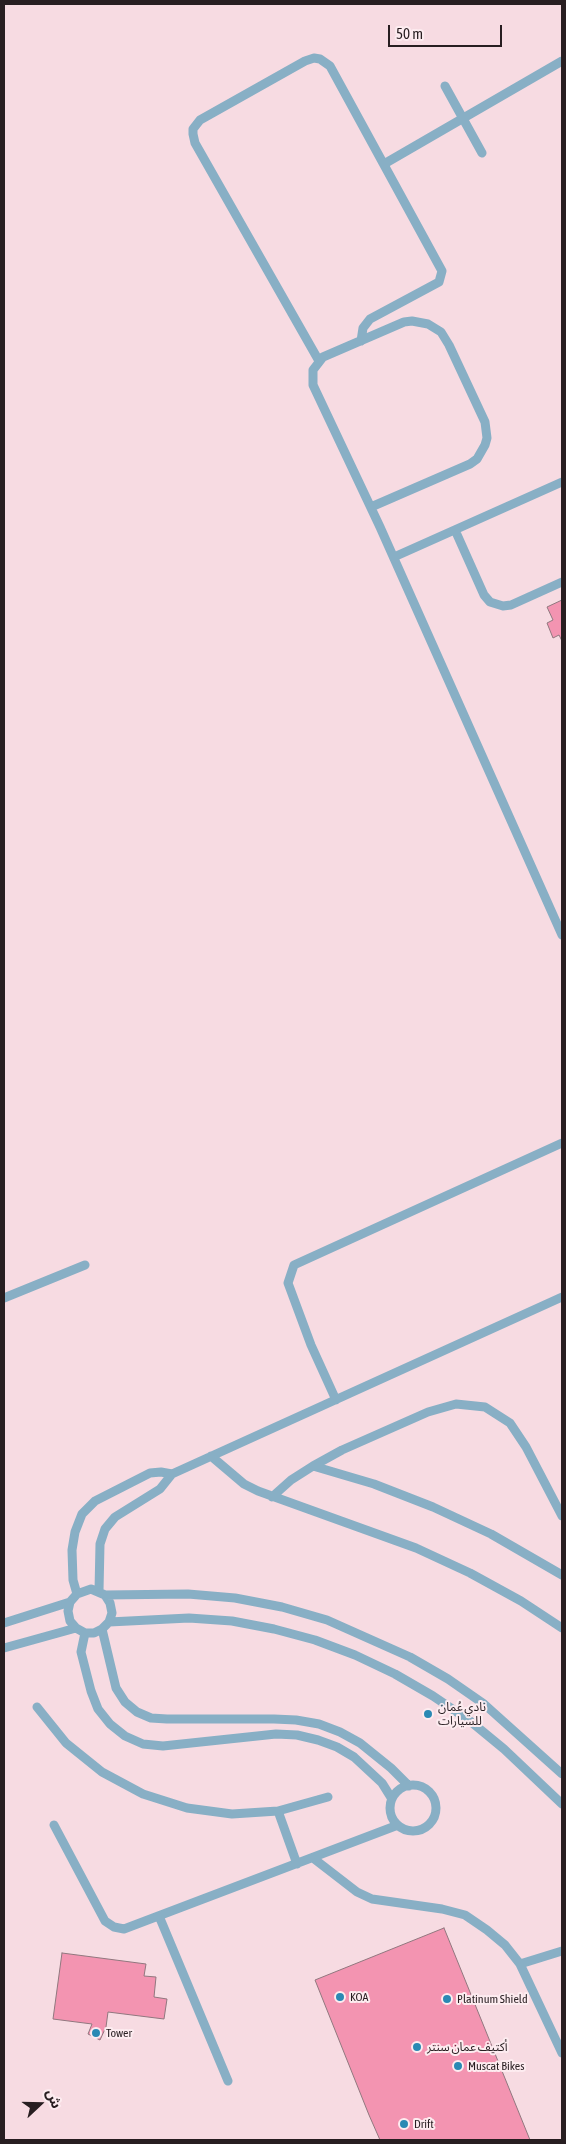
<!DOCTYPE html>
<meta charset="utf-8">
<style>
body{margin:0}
#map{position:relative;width:566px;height:2144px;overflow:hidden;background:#f7dbe2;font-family:"Asap Condensed","Noto Sans Arabic",sans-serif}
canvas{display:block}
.frame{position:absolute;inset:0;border:5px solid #281e21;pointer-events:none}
.north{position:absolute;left:15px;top:2079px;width:50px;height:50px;-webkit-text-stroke:4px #fdecf0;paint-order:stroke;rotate:69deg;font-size:14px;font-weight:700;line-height:20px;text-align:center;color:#281e21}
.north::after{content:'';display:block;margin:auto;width:18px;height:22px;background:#281e21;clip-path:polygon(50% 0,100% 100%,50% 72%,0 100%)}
.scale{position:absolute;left:388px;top:25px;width:114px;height:22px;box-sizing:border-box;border:2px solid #281e21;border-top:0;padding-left:6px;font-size:15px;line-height:18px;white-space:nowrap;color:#281e21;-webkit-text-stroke:4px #fdecf0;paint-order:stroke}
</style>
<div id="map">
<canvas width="566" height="2144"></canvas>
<div class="frame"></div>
<div class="north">ش</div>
<div class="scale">50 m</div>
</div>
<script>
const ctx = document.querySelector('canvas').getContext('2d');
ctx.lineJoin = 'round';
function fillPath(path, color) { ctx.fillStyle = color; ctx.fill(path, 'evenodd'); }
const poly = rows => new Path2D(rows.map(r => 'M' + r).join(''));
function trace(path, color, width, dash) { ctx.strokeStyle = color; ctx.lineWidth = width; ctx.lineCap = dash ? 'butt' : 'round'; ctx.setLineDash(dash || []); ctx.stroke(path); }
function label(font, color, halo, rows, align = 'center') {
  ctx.font = font + ' "Asap Condensed","Noto Sans Arabic",sans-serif'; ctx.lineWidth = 4; ctx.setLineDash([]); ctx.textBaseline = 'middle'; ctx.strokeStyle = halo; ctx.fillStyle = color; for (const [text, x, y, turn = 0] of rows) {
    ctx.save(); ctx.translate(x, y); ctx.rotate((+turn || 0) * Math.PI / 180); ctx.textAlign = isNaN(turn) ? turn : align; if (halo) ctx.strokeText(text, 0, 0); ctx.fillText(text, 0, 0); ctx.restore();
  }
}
const building = poly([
 [562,600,562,641,559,635,553,638,547,623,553,620,547,607,562,600],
 [444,1928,530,2140,380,2140,369,2115,315,1980,444,1928],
 [62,1953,146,1964,144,1976,156,1977,154,1997,167,1999,164,2019,108,2012,106,2027,100,2040,88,2034,92,2024,53,2019,62,1953]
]);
fillPath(building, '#f394b1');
trace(building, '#90777e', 1);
trace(poly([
 [445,86,482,153],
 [384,164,562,61],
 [319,361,195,143,193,134,193,129,200,120,305,61,314,58,320,59,330,66,442,271,439,282,370,319,363,328,361,341],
 [371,507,470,464,477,459,485,445,487,438,485,422,449,345,441,332,428,324,412,321,404,322,323,357,313,370,313,385,380,527,562,935],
 [455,530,484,595,490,602,503,606,511,605,562,582],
 [394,557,562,482],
 [4,1298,85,1265],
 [336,1400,311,1345,288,1283,294,1265,562,1143],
 [211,1456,244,1484,258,1491,416,1548,470,1573,521,1601,562,1628],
 [313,1466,374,1484,433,1507,491,1534,562,1575],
 [272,1497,291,1480,313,1466,342,1450,428,1412,456,1404,485,1407,510,1423,526,1447,562,1516],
 [99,1591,100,1544,105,1529,115,1517,160,1489,172,1474,562,1297],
 [77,1594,73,1580,72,1550,75,1532,82,1514,95,1501,150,1473,161,1472,172,1474],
 [105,1595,110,1603,112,1613,109,1622,102,1629,94,1633,85,1633,76,1628,70,1621,68,1611,70,1602,77,1594,91,1589,105,1595,188,1594,235,1598,282,1607,327,1620,410,1657,448,1679,484,1704,562,1774],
 [109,1622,189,1618,232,1621,274,1629,315,1640,355,1655,395,1674,433,1696,470,1721,504,1749,562,1804],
 [4,1623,70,1602],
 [102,1629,116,1688,125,1702,137,1712,151,1718,167,1719,274,1719,296,1720,319,1724,340,1732,360,1743,391,1768,409,1786],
 [85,1633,81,1652,91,1691,98,1709,110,1724,125,1736,143,1744,163,1746,276,1734,297,1735,318,1740,337,1747,354,1757,382,1783,392,1799],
 [4,1648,76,1628],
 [37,1707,66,1743,102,1772,143,1794,187,1808,232,1814,278,1811,328,1797],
 '390 1808a23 23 0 1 1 46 0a23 23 0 1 1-46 0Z',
 [278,1811,297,1864],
 [54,1825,105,1921,114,1927,124,1929,398,1825],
 [313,1858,357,1892,372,1899,442,1909,465,1915,487,1930,505,1945,520,1964,562,2053],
 [159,1916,228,2081],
 [520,1964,562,1951]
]), '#88afc5', 9);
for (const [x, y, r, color] of [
 [428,1714,5,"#2a89b4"],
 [340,1997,5,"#2a89b4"],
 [447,1999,5,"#2a89b4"],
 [96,2033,5,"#2a89b4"],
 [417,2047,5,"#2a89b4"],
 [458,2066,5,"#2a89b4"],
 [404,2124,5,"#2a89b4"]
]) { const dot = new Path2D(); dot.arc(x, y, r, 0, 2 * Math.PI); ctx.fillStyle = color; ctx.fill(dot); trace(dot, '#fdecf0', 2); }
label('12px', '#281e21', '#fdecf0', [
 ["نادي عُمان",438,1707],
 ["للسيارات",438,1721],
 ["KOA",350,1997],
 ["Platinum Shield",457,1999],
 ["Tower",106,2033],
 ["أكتيف عمان سنتر",427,2047],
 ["Muscat Bikes",468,2066],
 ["Drift",414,2124]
], 'left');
</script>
